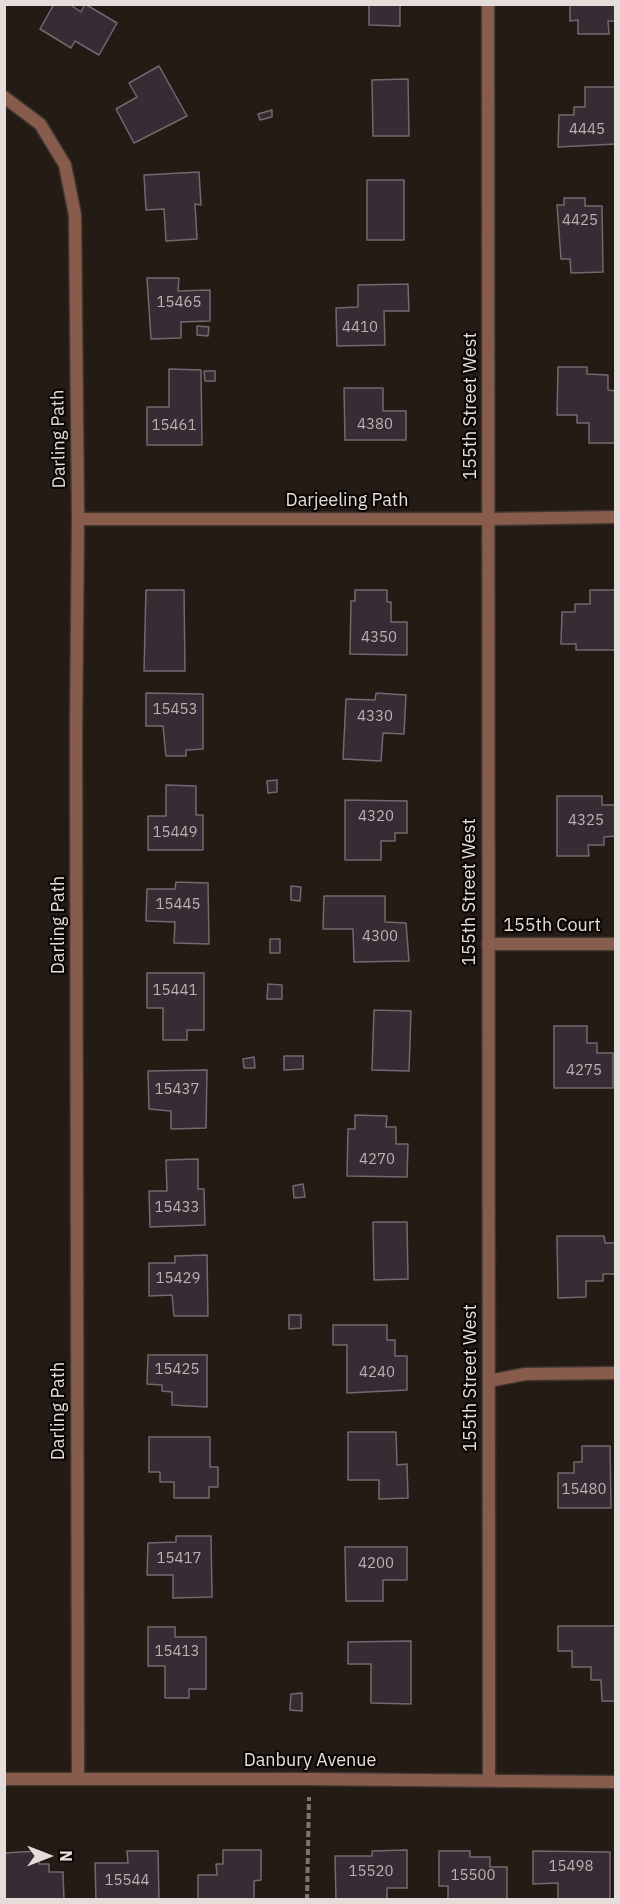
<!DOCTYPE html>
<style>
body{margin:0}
#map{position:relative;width:620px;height:1904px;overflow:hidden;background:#251b15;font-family:"IBM Plex Sans",sans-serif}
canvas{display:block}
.frame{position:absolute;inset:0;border:6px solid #e5ddd9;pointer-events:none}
.north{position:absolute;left:18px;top:1826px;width:60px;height:60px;-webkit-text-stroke:4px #0b0705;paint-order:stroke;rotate:90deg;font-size:16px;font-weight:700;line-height:24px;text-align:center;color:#e5ddd9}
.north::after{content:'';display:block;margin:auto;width:21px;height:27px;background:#e5ddd9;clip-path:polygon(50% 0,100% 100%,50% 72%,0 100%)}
</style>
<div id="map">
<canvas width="620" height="1904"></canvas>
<div class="frame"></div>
<div class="north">N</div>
</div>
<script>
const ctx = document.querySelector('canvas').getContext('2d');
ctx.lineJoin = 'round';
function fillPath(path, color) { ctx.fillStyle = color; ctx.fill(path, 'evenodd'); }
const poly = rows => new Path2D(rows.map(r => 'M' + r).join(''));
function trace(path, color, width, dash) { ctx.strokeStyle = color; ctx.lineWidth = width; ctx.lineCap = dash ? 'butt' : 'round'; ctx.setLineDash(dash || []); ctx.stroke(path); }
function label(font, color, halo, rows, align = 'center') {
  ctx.font = font + ' "IBM Plex Sans",sans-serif'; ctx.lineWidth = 4.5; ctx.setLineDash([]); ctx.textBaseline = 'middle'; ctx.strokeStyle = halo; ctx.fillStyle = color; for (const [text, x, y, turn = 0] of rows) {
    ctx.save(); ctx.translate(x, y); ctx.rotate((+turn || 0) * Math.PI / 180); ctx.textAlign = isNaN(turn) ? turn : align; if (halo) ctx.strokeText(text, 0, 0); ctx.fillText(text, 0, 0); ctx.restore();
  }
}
const building = poly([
 [54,4,69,4,81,12,85,4,117,23,99,55,75,41,71,48,40,29,54,4],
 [369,4,400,4,400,26,369,25,369,4],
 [570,4,616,4,616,21,608,21,609,34,578,34,578,20,570,21,570,4],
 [159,66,187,116,134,143,116,109,137,97,129,83,159,66],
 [408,79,409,136,373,136,372,80,408,79],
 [585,87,616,87,616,144,558,147,559,115,574,115,574,107,585,107,585,87],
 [272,110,272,117,260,120,258,114,272,110],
 [199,172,201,205,195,204,197,239,166,241,164,209,146,210,144,175,199,172],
 [367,180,404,180,404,240,367,240,367,180],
 [564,198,585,198,585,206,602,206,603,272,571,273,570,259,561,259,557,205,564,205,564,198],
 [147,278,179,278,178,291,210,290,210,321,181,322,181,338,151,339,147,278],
 [408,284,409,311,384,311,385,345,337,346,336,308,358,307,358,285,408,284],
 [197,326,209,327,208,336,197,335,197,326],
 [558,367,587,367,587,374,608,375,608,390,616,391,616,443,589,443,589,423,577,423,577,415,557,415,558,367],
 [169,369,201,370,202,445,147,445,147,407,169,407,169,369],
 [204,371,215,371,215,381,205,381,204,371],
 [344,388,383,388,383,411,406,411,406,440,345,440,344,388],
 [146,590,184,590,185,671,144,671,146,590],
 [355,590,387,590,387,602,391,602,391,622,407,622,407,655,350,654,351,601,355,601,355,590],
 [590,590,616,590,616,650,576,650,576,644,561,644,562,612,575,612,575,604,590,604,590,590],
 [146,693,203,694,203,749,186,750,186,756,166,756,163,726,146,726,146,693],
 [376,693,406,695,404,734,383,733,381,761,343,759,346,699,375,700,376,693],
 [277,780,277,792,268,793,267,781,277,780],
 [166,785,196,786,196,815,203,815,203,850,148,850,148,816,166,816,166,785],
 [557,796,602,796,602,805,616,805,616,836,604,837,604,845,588,845,589,856,557,856,557,796],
 [345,800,407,801,407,833,395,833,395,841,381,841,381,860,345,860,345,800],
 [176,882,208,883,209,944,174,943,175,922,146,921,147,889,175,889,176,882],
 [291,886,301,887,300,901,291,900,291,886],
 [324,896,385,896,385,922,406,923,409,961,354,962,353,929,323,929,324,896],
 [270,939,280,939,280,953,270,953,270,939],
 [147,973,204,973,204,1030,187,1030,187,1040,163,1040,163,1008,147,1008,147,973],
 [268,984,282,985,282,999,267,999,268,984],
 [374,1010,411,1011,409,1071,372,1070,374,1010],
 [554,1026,587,1026,587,1043,597,1043,597,1053,613,1053,613,1088,554,1088,554,1026],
 [284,1056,303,1056,303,1069,284,1070,284,1056],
 [254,1057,255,1068,244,1068,243,1059,254,1057],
 [207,1070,206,1128,171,1129,171,1111,149,1109,148,1071,207,1070],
 [355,1115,387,1116,386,1127,396,1127,396,1144,408,1144,407,1177,347,1176,348,1129,355,1129,355,1115],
 [198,1159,198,1189,204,1189,205,1225,150,1227,149,1191,167,1191,166,1160,198,1159],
 [303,1184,305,1197,294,1198,293,1186,303,1184],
 [373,1222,407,1222,408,1279,374,1280,373,1222],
 [557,1236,604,1236,605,1243,616,1243,616,1274,603,1274,603,1281,586,1281,586,1297,558,1298,557,1236],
 [207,1255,208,1316,174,1316,172,1295,149,1296,149,1263,175,1263,175,1256,207,1255],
 [289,1315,301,1315,301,1328,289,1329,289,1315],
 [333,1325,387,1325,387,1340,395,1340,395,1356,407,1356,407,1390,347,1393,347,1345,333,1345,333,1325],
 [148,1355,207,1355,207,1407,172,1405,172,1392,162,1391,162,1385,147,1384,148,1355],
 [348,1432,396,1432,397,1465,407,1464,408,1498,379,1499,379,1480,348,1480,348,1432],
 [149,1437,210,1437,210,1467,218,1467,218,1487,209,1487,209,1498,174,1498,174,1482,160,1482,160,1472,149,1472,149,1437],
 [582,1446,610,1446,611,1508,558,1508,558,1473,574,1473,574,1462,582,1462,582,1446],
 [176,1536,211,1536,212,1597,173,1598,173,1575,147,1575,148,1543,176,1542,176,1536],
 [345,1547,407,1547,407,1580,383,1580,383,1601,346,1601,345,1547],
 [558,1626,616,1626,616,1701,602,1701,601,1680,591,1680,591,1667,572,1667,572,1651,558,1651,558,1626],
 [148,1627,175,1627,175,1637,206,1637,206,1689,189,1689,189,1698,165,1698,165,1666,148,1666,148,1627],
 [411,1641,411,1704,371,1703,371,1664,348,1664,348,1642,411,1641],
 [302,1693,302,1711,290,1710,291,1694,302,1693],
 [223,1850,261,1850,261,1880,254,1881,254,1900,198,1900,198,1875,217,1875,216,1864,223,1864,223,1850],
 [407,1850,407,1888,387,1888,387,1900,336,1900,335,1856,372,1856,372,1851,407,1850],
 [39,1851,39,1864,49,1864,49,1872,63,1872,64,1900,4,1900,4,1853,39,1851],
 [127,1851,158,1851,159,1900,96,1900,95,1863,128,1863,127,1851],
 [439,1851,470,1851,470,1857,490,1857,490,1867,507,1867,507,1900,448,1900,448,1886,439,1886,439,1851],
 [533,1851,610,1852,610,1900,558,1900,558,1883,533,1884,533,1851]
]);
fillPath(building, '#372c34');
trace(building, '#746870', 1.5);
const minor = poly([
 [488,4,489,1780],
 [4,97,40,124,65,165,75,215,78,519,76,733,78,1779],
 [78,519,489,519,616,517],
 [488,944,616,944],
 [489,1381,525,1374,616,1373],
 [4,1779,310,1779,616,1782]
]);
trace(minor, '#403630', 15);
trace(poly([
 [307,1900,309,1797]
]), '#7e7570', 4, [6, 3]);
trace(minor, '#875c4d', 12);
label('15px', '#bab1b0', null, [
 ["4445",587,130],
 ["4425",580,221],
 ["15465",179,303],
 ["4410",360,328],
 ["4380",375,425],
 ["15461",174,426],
 ["4350",379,638],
 ["15453",175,710],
 ["4330",375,717],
 ["4320",376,817],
 ["4325",586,821],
 ["15449",175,833],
 ["15445",178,905],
 ["4300",380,937],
 ["15441",175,991],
 ["4275",584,1071],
 ["15437",177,1090],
 ["4270",377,1160],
 ["15433",177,1208],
 ["15429",178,1279],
 ["15425",177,1370],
 ["4240",377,1373],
 ["15480",584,1490],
 ["15417",179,1559],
 ["4200",376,1564],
 ["15413",177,1652],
 ["15498",571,1867],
 ["15520",371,1872],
 ["15500",473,1876],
 ["15544",127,1881]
]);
label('18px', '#e5ddd9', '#0b0705', [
 ["155th Street West",471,406,-90],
 ["Darling Path",59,439,-91],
 ["Darjeeling Path",347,501],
 ["155th Street West",470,892,-90],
 ["Darling Path",59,925,-90],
 ["155th Court",552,926],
 ["155th Street West",471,1378,-90],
 ["Darling Path",59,1411,-90],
 ["Danbury Avenue",310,1761]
]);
</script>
